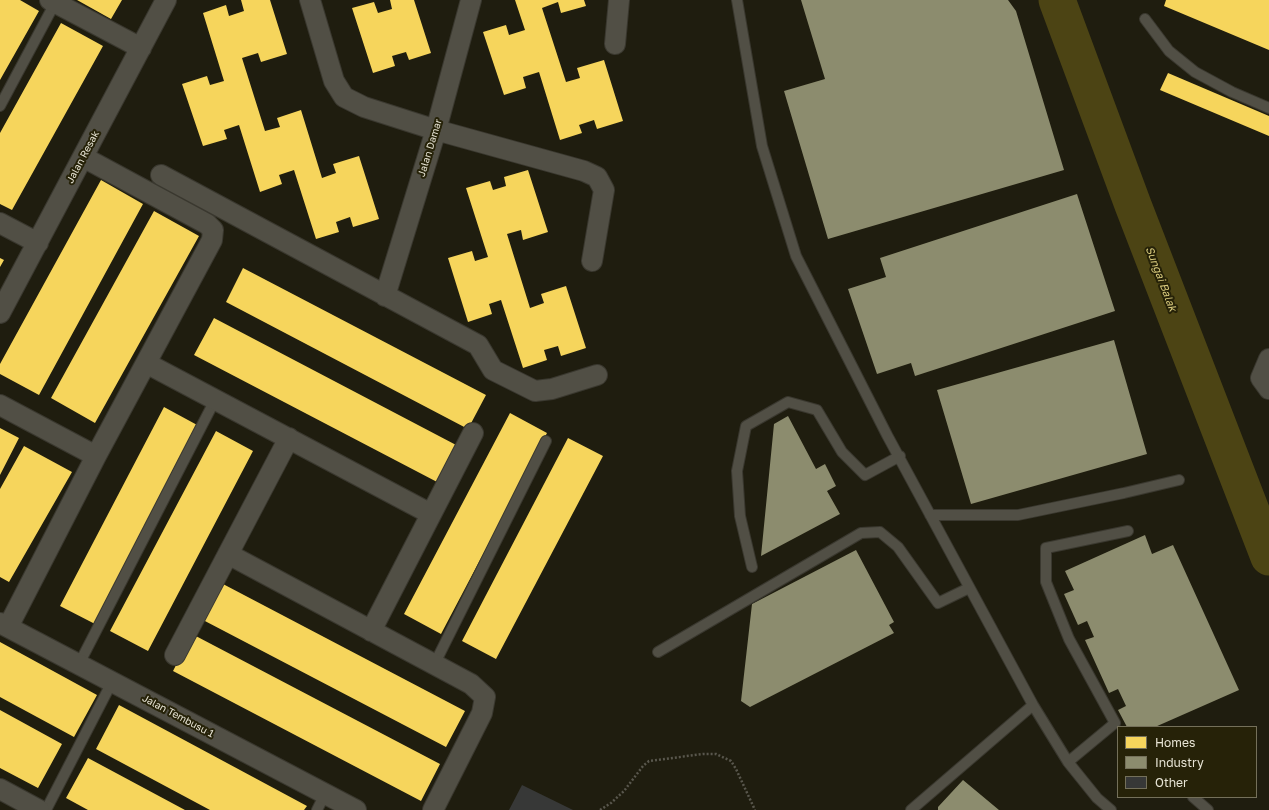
<!DOCTYPE html>
<style>
body{margin:0}
#map{position:relative;width:1269px;height:810px;overflow:hidden;background:#1f1d0f;font-family:"Golos Text",sans-serif}
canvas{display:block}
.legend{position:absolute;left:1117px;top:726px;width:140px;height:72px;box-sizing:border-box;background:#262208;border:1px solid #74705a;margin:0;padding:5px 7px;list-style:none;font-size:12px;color:#e8e5d6}
.legend li{display:flex;align-items:center;gap:8px;height:20px}
.legend b{width:20px;border:1px solid #74705a}
</style>
<div id="map">
<canvas width="1269" height="810"></canvas>
<ul class="legend">
<li><b style="height:11px;background:#f6d55c"></b>Homes</li>
<li><b style="height:11px;background:#8c8c6e"></b>Industry</li>
<li><b style="height:11px;background:#373837"></b>Other</li>
</ul>
</div>
<script>
const ctx = document.querySelector('canvas').getContext('2d');
ctx.lineJoin = 'round';
function fillPath(path, color) { ctx.fillStyle = color; ctx.fill(path, 'evenodd'); }
const poly = rows => new Path2D(rows.map(r => 'M' + r).join(''));
function trace(path, color, width, dash) { ctx.strokeStyle = color; ctx.lineWidth = width; ctx.lineCap = dash ? 'butt' : 'round'; ctx.setLineDash(dash || []); ctx.stroke(path); }
function label(font, color, halo, rows, align = 'center') {
  ctx.font = font + ' "Golos Text",sans-serif'; ctx.lineWidth = 4; ctx.setLineDash([]); ctx.textBaseline = 'middle'; ctx.strokeStyle = halo; ctx.fillStyle = color; for (const [text, x, y, turn = 0] of rows) {
    ctx.save(); ctx.translate(x, y); ctx.rotate((+turn || 0) * Math.PI / 180); ctx.textAlign = isNaN(turn) ? turn : align; if (halo) ctx.strokeText(text, 0, 0); ctx.fillText(text, 0, 0); ctx.restore();
  }
}
fillPath(poly([
 [0,0,20,0,39,11,0,80],
 [77,0,122,0,111,19],
 [241,0,270,0,287,54,261,62,258,53,242,58,265,131,280,127,277,118,301,110,322,178,336,173,333,164,359,156,379,219,353,227,350,217,336,222,339,232,316,239,294,170,279,175,282,184,260,192,239,125,224,130,227,139,203,146,182,84,207,76,210,85,224,81,203,13,226,5,229,16,244,11],
 [390,0,414,0,431,53,409,60,406,52,392,56,395,66,373,73,352,8,374,2,378,13,392,9],
 [515,0,584,0,586,6,561,13,558,2,542,8,566,82,580,78,577,68,604,60,623,121,597,129,594,120,579,125,582,133,560,140,539,72,523,77,526,88,504,95,483,32,506,25,509,35,525,30],
 [1166,0,1269,0,1269,50,1164,6],
 [61,23,103,46,12,210,0,204,0,133],
 [1168,73,1269,116,1269,136,1160,90],
 [528,170,548,232,523,240,521,230,507,234,530,308,544,303,541,294,566,286,586,348,561,356,558,346,544,350,547,360,523,368,501,300,489,304,492,314,468,322,448,258,472,251,475,261,488,257,466,188,490,181,493,190,506,186,504,177],
 [101,180,143,204,39,395,0,374,0,364],
 [154,211,199,236,95,423,51,398],
 [0,258,4,260,0,267],
 [243,268,486,395,468,429,226,302],
 [214,318,458,446,439,483,194,355],
 [164,407,199,426,95,624,60,606],
 [510,413,547,433,441,634,404,614],
 [0,428,19,438,0,475],
 [216,431,253,451,148,651,110,631],
 [568,438,603,456,496,659,462,641],
 [24,446,72,472,9,582,0,577,0,489],
 [223,584,465,711,446,747,203,620],
 [192,634,440,764,421,801,173,671],
 [0,642,97,695,74,737,0,697],
 [119,705,307,806,304,810,210,810,96,749],
 [0,710,62,744,38,788,0,768],
 [88,758,185,810,88,810,66,798]
]), '#f6d55c');
fillPath(poly([
 [801,0,1008,0,1016,11,1064,170,828,239,784,91,825,79],
 [1077,194,1115,311,915,376,911,363,877,374,848,289,886,277,880,258],
 [1114,340,1147,454,971,504,937,390],
 [788,416,816,469,825,464,836,486,827,491,840,514,761,556,774,424],
 [1145,535,1152,554,1173,545,1239,690,1155,727,1127,727,1118,710,1126,706,1118,689,1109,693,1085,640,1094,637,1087,621,1078,625,1064,594,1074,590,1065,571],
 [856,550,894,622,889,625,894,633,750,707,741,701,752,604],
 [963,780,999,810,938,810,938,807]
]), '#8c8c6e');
trace(poly([
 [1057,0,1133,205,1269,557]
]), '#4c4414', 37);
fillPath(poly([
 [522,785,573,810,509,810]
]), '#373837');
const service = poly([
 [737,0,762,146,796,256,887,435,1033,705,1068,762,1097,798,1111,810],
 [1145,19,1169,51,1195,72,1232,92,1269,108],
 [0,106,55,3],
 [930,515,1018,515,1124,493,1179,480],
 [752,567,740,516,737,471,746,426,788,402,817,410,842,452,865,475,900,456],
 [658,652,861,533,880,532,898,547,938,603,969,588],
 [79,664,215,400],
 [434,665,546,441],
 [1068,762,1115,723,1069,639,1046,582,1046,548,1128,531],
 [1193,797,1208,810],
 [46,810,112,682],
 [317,810,325,794],
 [911,810,1033,705]
]);
const minor = poly([
 [50,0,141,48],
 [310,0,334,81,344,97,364,107,436,130,584,171,597,177,604,190,592,261],
 [615,44,619,0],
 [161,175,478,345,493,370,535,391,552,389,597,375],
 [0,223,38,243],
 [385,296,436,130,471,0],
 [0,313,166,0],
 [1269,359,1261,378,1269,389],
 [146,363,431,514],
 [0,405,96,456],
 [228,554,471,684,485,697,482,713,433,810],
 [0,623,356,810],
 [8,627,96,456,212,240,213,230,207,224,83,157],
 [371,631,473,433],
 [175,655,289,438],
 [0,789,39,810]
]);
trace(service, '#3a382f', 12);
trace(minor, '#3a382f', 22);
trace(poly([
 [600,810,611,803,624,791,643,766,649,761,703,754,716,754,731,761,736,769,755,810]
]), '#59574d', 2.5, [2, 2]);
trace(service, '#514f45', 10);
trace(minor, '#514f45', 20);
label('10px', '#e8e5d6', '#262208', [
 ["Jalan Damar",430,148,-73],
 ["Jalan Resak",83,157,-62],
 ["Jalan Tembusu 1",178,716,28]
]);
label('italic 11px', '#d7c97c', '#262208', [
 ["Sungai Balak",1161,279,69]
]);
</script>
